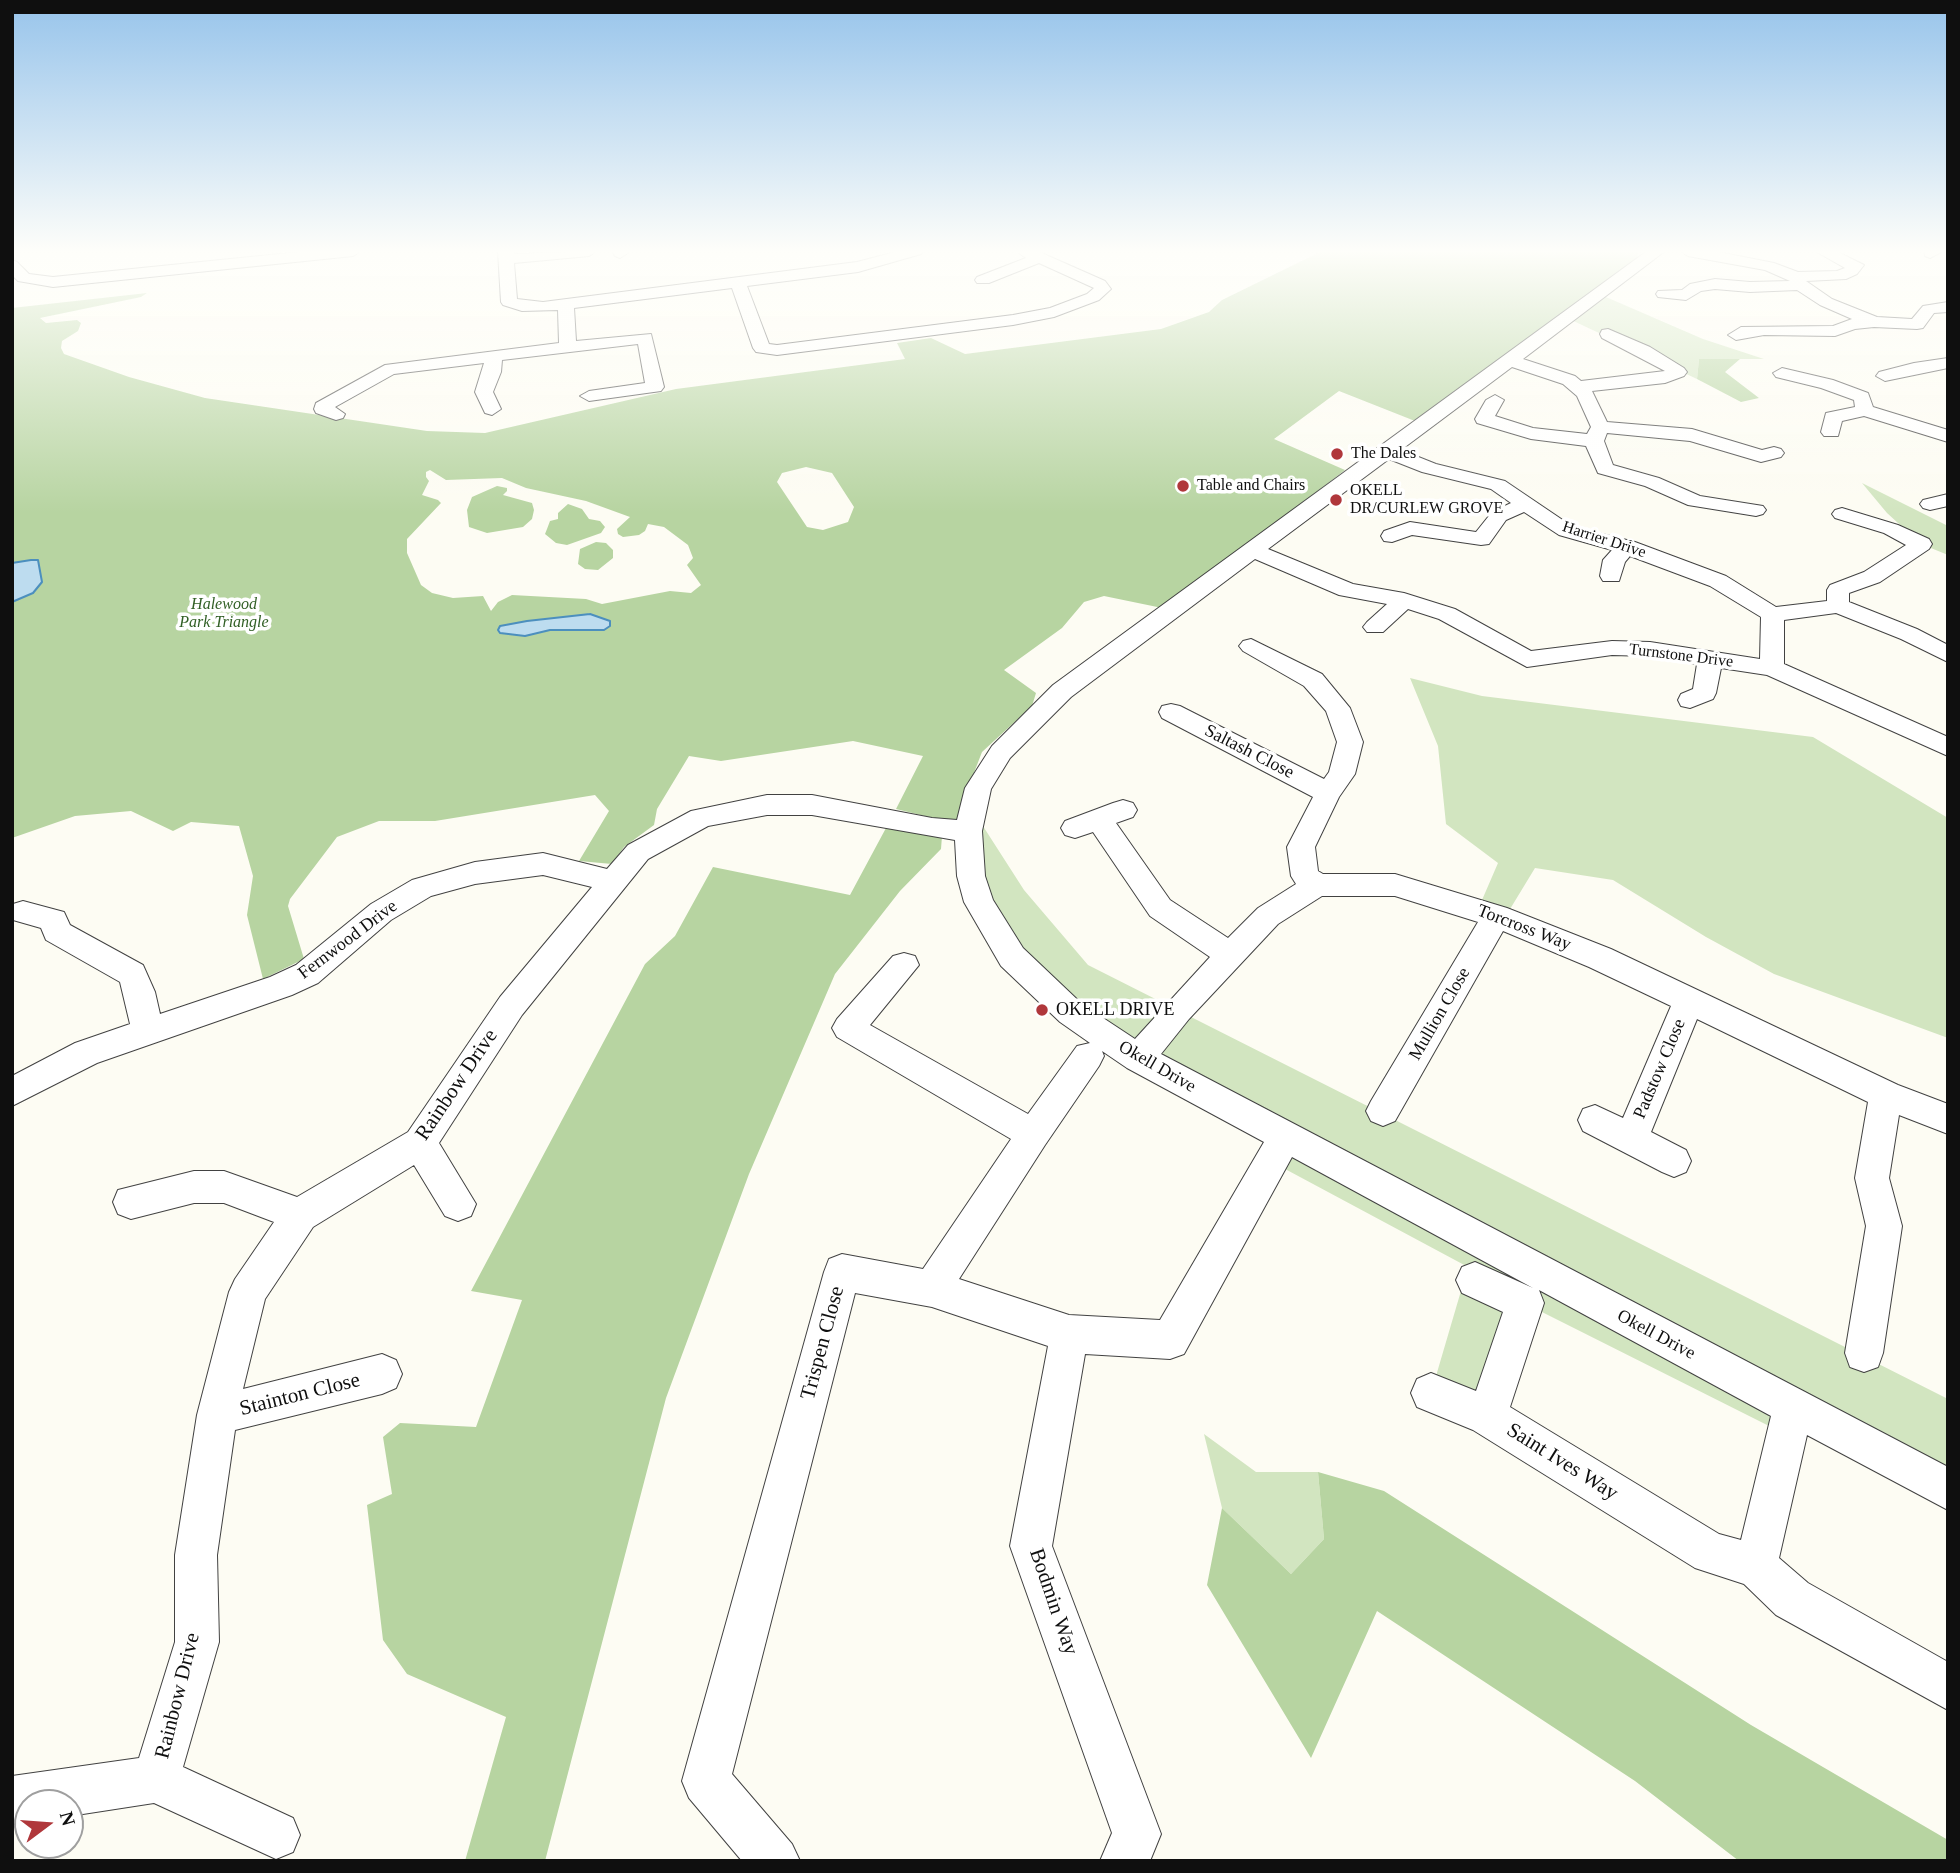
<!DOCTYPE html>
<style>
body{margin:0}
#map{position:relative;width:1960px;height:1873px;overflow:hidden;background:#fdfcf3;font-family:"Times New Roman",serif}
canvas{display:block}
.frame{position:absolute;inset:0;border:14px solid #0f0f0f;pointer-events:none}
.north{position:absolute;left:14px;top:1789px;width:70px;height:70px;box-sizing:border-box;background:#fff;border:2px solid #9f9f9f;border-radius:50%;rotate:74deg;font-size:19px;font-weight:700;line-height:28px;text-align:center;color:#0f0f0f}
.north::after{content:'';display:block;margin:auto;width:24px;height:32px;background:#b0373b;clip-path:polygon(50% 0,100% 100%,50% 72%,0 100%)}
</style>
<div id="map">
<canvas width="1960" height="1873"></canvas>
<div class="frame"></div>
<div class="north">N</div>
</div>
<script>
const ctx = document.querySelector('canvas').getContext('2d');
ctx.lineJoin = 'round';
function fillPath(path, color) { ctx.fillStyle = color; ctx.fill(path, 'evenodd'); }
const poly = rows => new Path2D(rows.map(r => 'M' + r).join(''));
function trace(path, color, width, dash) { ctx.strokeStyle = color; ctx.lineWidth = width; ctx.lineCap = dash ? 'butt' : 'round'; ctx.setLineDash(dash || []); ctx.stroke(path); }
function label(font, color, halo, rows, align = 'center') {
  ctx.font = font + ' "Times New Roman",serif'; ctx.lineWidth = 7; ctx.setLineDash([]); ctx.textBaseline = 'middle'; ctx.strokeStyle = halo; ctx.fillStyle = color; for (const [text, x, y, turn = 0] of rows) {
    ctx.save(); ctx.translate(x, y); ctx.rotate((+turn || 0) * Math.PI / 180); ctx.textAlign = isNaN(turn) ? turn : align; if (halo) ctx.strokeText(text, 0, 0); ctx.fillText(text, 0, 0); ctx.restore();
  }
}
fillPath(poly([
 [1599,294,1703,339,1764,359,1699,359,1697,379,1567,318],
 [1862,483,1948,526,1948,555,1921,544,1887,513],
 [1410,678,1482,696,1813,737,1948,818,1948,1038,1774,974,1706,937,1613,880,1535,868,1504,919,1479,907,1498,863,1446,824,1438,746],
 [972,809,1024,890,1088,965,1948,1399,1948,1489,1794,1408,1787,1435,1526,1304,1487,1416,1431,1393,1468,1267,1272,1162,1285,1138,1038,984,979,902],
 [1204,1434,1256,1472,1318,1472,1324,1539,1291,1574,1222,1508]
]), '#d2e5c0');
fillPath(poly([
 [1322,251,1638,251,1638,255,1636,260,1415,421,1339,391,1274,439,1345,470,1167,609,1104,596,1084,602,1062,628,1004,670,1036,693,1032,706,982,752,970,783,962,825,896,809,923,756,853,741,721,761,689,756,657,809,654,825,624,847,612,864,579,861,609,811,595,795,435,821,379,821,337,837,290,899,288,906,304,959,263,979,247,915,253,876,239,826,191,822,173,831,131,811,75,816,12,838,12,602,33,593,42,582,38,560,12,563,12,308,147,293,141,297,40,318,46,323,77,320,81,323,78,331,62,341,61,348,64,354,129,377,205,398,427,431,485,433,676,389,905,359,897,343,931,338,965,354,1161,329,1209,312,1222,300],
 [806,467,832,473,854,507,848,522,823,530,807,527,777,482,782,473],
 [430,470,446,480,502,478,526,488,586,501,630,517,617,529,618,534,623,537,639,535,645,531,648,524,664,527,688,545,693,558,687,565,701,585,691,593,670,591,602,604,586,599,512,595,498,602,491,611,483,596,453,598,432,593,421,585,407,553,407,539,441,503,438,500,422,495,429,481,426,477,426,472],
 [590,614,602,618,594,631,550,630,525,636,501,633,498,630],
 [1699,359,1740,359,1725,372,1759,398,1741,402,1697,379],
 [497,486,507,488,507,491,503,495,532,503,534,510,532,519,523,527,487,533,469,527,467,510,472,497],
 [568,504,582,509,589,519,600,521,605,527,601,533,567,545,556,543,545,534,547,529,550,521,558,519,558,513],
 [596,542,606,543,613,550,613,558,598,570,585,569,578,564,580,549],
 [886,828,942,836,941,849,900,891,835,974,749,1174,666,1398,545,1861,465,1861,506,1717,407,1674,383,1640,367,1505,392,1494,383,1437,400,1423,476,1427,522,1300,471,1291,645,964,675,936,713,867,850,895],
 [1318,1472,1384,1491,1751,1725,1948,1840,1948,1861,1739,1861,1635,1781,1377,1611,1311,1758,1207,1585,1222,1508,1291,1574,1324,1539]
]), '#b7d4a1');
const water = poly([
 [31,560,38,560,42,582,33,593,12,602,12,563,31,560],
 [590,614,610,621,610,626,604,630,550,630,525,636,500,633,498,630,500,626,527,621,590,614]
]);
fillPath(water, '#bddcef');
trace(water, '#4c8fbe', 2);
const minor = poly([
 [309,251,361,251,353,256,53,287,18,281,12,275,12,260,17,262,29,274,53,277,309,251],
 [498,251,514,251,514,254,597,251,589,256,514,263,517,299,543,302,857,262,899,251,924,251,921,254,858,272,747,286,769,344,777,345,1013,315,1050,308,1087,294,1094,288,1039,263,989,283,977,283,975,280,977,277,1026,258,1016,251,1037,251,1105,281,1111,289,1099,300,1054,317,1013,325,777,355,756,352,753,348,732,288,574,308,576,341,651,334,664,387,661,391,589,401,580,396,589,391,645,383,638,344,502,360,501,372,493,392,501,409,492,415,485,413,475,392,484,363,394,374,335,407,345,414,343,418,336,420,316,413,314,409,316,403,385,365,559,343,558,310,522,311,503,305,501,302,498,251],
 [612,251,628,251,628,253,620,258,615,256,612,251],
 [1647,251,1665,251,1523,359,1575,376,1581,381,1665,371,1602,338,1600,334,1602,330,1608,329,1650,347,1684,368,1687,372,1684,376,1665,383,1592,391,1607,422,1692,429,1762,450,1774,447,1781,449,1784,453,1781,457,1761,462,1690,441,1607,433,1604,441,1613,465,1659,478,1700,496,1763,506,1766,510,1763,514,1756,516,1688,505,1645,486,1598,473,1586,446,1531,439,1477,423,1475,419,1486,400,1495,395,1504,400,1495,416,1533,428,1587,434,1591,427,1577,396,1563,384,1512,367,1401,450,1436,464,1505,481,1573,527,1635,542,1726,576,1776,607,1827,601,1827,590,1830,585,1864,572,1906,545,1884,533,1835,518,1832,514,1835,510,1842,508,1898,525,1929,539,1932,544,1929,549,1880,582,1849,593,1849,602,1917,629,1948,645,1948,662,1901,639,1836,613,1784,620,1784,664,1948,737,1948,756,1767,675,1721,668,1716,693,1713,699,1690,708,1681,706,1678,700,1681,694,1693,689,1697,664,1650,656,1612,655,1527,667,1439,619,1408,609,1383,632,1367,632,1363,627,1367,622,1387,604,1339,595,1255,559,1071,697,1010,758,991,789,982,831,985,876,993,900,1023,948,1082,1004,1135,1039,1210,957,1150,916,1093,832,1075,838,1065,835,1061,828,1065,821,1113,803,1123,800,1133,803,1137,810,1133,817,1116,823,1170,900,1228,938,1258,908,1296,884,1291,876,1287,847,1313,797,1162,718,1159,712,1162,706,1171,704,1180,706,1324,779,1329,772,1337,742,1326,711,1304,686,1243,651,1239,646,1243,641,1251,639,1322,674,1350,708,1363,742,1355,774,1339,797,1315,847,1318,871,1323,874,1395,874,1507,908,1611,949,1898,1085,1948,1104,1948,1134,1899,1115,1889,1178,1902,1226,1883,1353,1878,1367,1864,1372,1850,1367,1845,1353,1866,1226,1855,1178,1868,1102,1697,1019,1651,1132,1686,1150,1691,1161,1686,1172,1674,1177,1662,1172,1583,1131,1578,1120,1583,1109,1595,1105,1623,1118,1671,1006,1589,967,1503,931,1395,1121,1383,1126,1371,1121,1366,1111,1371,1101,1478,922,1395,896,1322,896,1278,924,1189,1019,1161,1054,1948,1467,1948,1510,1807,1435,1779,1558,1808,1583,1948,1662,1948,1710,1776,1615,1744,1584,1695,1568,1473,1430,1417,1407,1411,1393,1417,1379,1431,1373,1476,1391,1503,1312,1462,1293,1456,1280,1462,1267,1475,1262,1533,1288,1292,1157,1184,1354,1170,1359,1085,1354,1052,1546,1161,1834,1150,1861,1100,1861,1112,1833,1010,1546,1048,1346,932,1307,855,1293,732,1774,792,1844,800,1861,742,1861,689,1798,682,1781,824,1272,829,1259,842,1254,923,1269,1011,1139,837,1037,832,1028,837,1019,893,956,904,953,915,956,919,965,870,1025,1028,1114,1077,1046,1090,1043,1060,1022,1001,966,964,902,957,876,955,840,812,815,767,815,708,826,648,859,522,1015,439,1143,476,1204,471,1216,458,1221,445,1216,414,1165,313,1227,265,1299,243,1389,382,1354,396,1360,402,1374,396,1388,382,1394,235,1430,217,1555,219,1642,183,1767,293,1818,300,1835,293,1852,276,1859,154,1803,70,1816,70,1803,28,1803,28,1822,12,1824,12,1776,139,1758,175,1642,175,1555,197,1415,229,1292,235,1279,274,1222,224,1203,194,1203,131,1219,118,1214,113,1202,118,1190,194,1171,224,1171,297,1197,408,1132,500,997,592,887,543,875,475,884,431,896,391,920,318,983,292,995,97,1063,12,1106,12,1076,75,1043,130,1024,120,982,46,940,41,928,13,920,13,904,23,901,64,912,70,925,143,965,155,992,160,1014,270,977,296,965,371,904,412,880,475,862,543,853,607,869,628,845,691,811,767,795,812,795,932,818,957,820,965,788,992,746,1053,685,1647,251],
 [1389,459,1422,472,1491,489,1511,503,1492,512,1476,532,1410,522,1384,531,1381,536,1384,541,1392,542,1412,535,1481,545,1489,544,1506,520,1524,512,1559,535,1612,550,1603,560,1600,576,1603,581,1619,581,1625,562,1630,556,1710,586,1761,617,1760,659,1650,642,1612,641,1531,651,1455,609,1404,593,1353,584,1268,549,1389,459],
 [1102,1051,1127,1068,1264,1142,1160,1320,1069,1315,959,1279,1045,1145,1099,1066,1104,1056,1102,1051],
 [1539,1290,1771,1416,1741,1540,1719,1534,1510,1407,1544,1303,1539,1290],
 [1680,251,1713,251,1774,263,1798,272,1837,271,1845,268,1815,251,1836,251,1864,265,1857,274,1846,279,1806,281,1832,299,1877,317,1912,319,1923,306,1948,302,1948,312,1934,313,1923,328,1917,329,1874,327,1855,329,1835,336,1764,335,1736,340,1728,335,1741,327,1833,326,1852,319,1820,305,1797,290,1750,292,1715,289,1701,291,1686,300,1658,297,1656,294,1658,291,1682,290,1690,284,1715,279,1750,282,1790,281,1765,270,1688,256,1680,251],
 [1924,251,1943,251,1930,258,1925,256,1924,251],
 [1948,358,1948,368,1885,381,1876,376,1879,372,1914,363,1948,358],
 [1782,368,1833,380,1868,393,1873,407,1948,430,1948,442,1864,416,1842,421,1838,436,1824,436,1821,432,1826,413,1855,407,1854,400,1821,388,1776,377,1773,373,1782,368],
 [1948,494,1948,506,1930,510,1923,508,1920,504,1923,500,1948,494]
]);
trace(minor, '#424242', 2);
fillPath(minor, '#fff');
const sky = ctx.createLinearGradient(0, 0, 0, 513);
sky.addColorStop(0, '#97c4eb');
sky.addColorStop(0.49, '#fefefa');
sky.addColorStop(1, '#fefefa00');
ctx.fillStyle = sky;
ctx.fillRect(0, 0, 1960, 513);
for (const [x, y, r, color] of [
 [1337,454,7,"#b0373b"],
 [1183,486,7,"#b0373b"],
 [1336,500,7,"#b0373b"],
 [1042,1010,7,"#b0373b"]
]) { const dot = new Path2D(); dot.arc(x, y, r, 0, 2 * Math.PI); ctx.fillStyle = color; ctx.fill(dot); trace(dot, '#fff', 2.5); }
label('16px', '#0f0f0f', '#fff', [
 ["The Dales",1351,454],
 ["Table and Chairs",1197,486],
 ["OKELL",1350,491],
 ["DR/CURLEW GROVE",1350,509]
], 'left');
label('16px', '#0f0f0f', '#fff', [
 ["Harrier Drive",1604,540,18],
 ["Turnstone Drive",1681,656,7]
]);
label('italic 16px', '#326026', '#fff', [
 ["Halewood",224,605],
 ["Park Triangle",224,623]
]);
label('18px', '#0f0f0f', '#fff', [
 ["Saltash Close",1249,752,27],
 ["Torcross Way",1524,928,21],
 ["Fernwood Drive",348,940,-37],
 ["Mullion Close",1440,1014,-60],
 ["Okell Drive",1157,1067,30],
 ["Padstow Close",1660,1069,-67],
 ["Okell Drive",1656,1335,28]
]);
label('18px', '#0f0f0f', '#fff', [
 ["OKELL DRIVE",1056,1010]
], 'left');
label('21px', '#0f0f0f', '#fff', [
 ["Rainbow Drive",457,1085,-56],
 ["Trispen Close",823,1343,-75],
 ["Stainton Close",300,1395,-14],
 ["Saint Ives Way",1562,1462,32],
 ["Bodmin Way",1053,1602,71],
 ["Rainbow Drive",178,1696,-76]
]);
</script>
